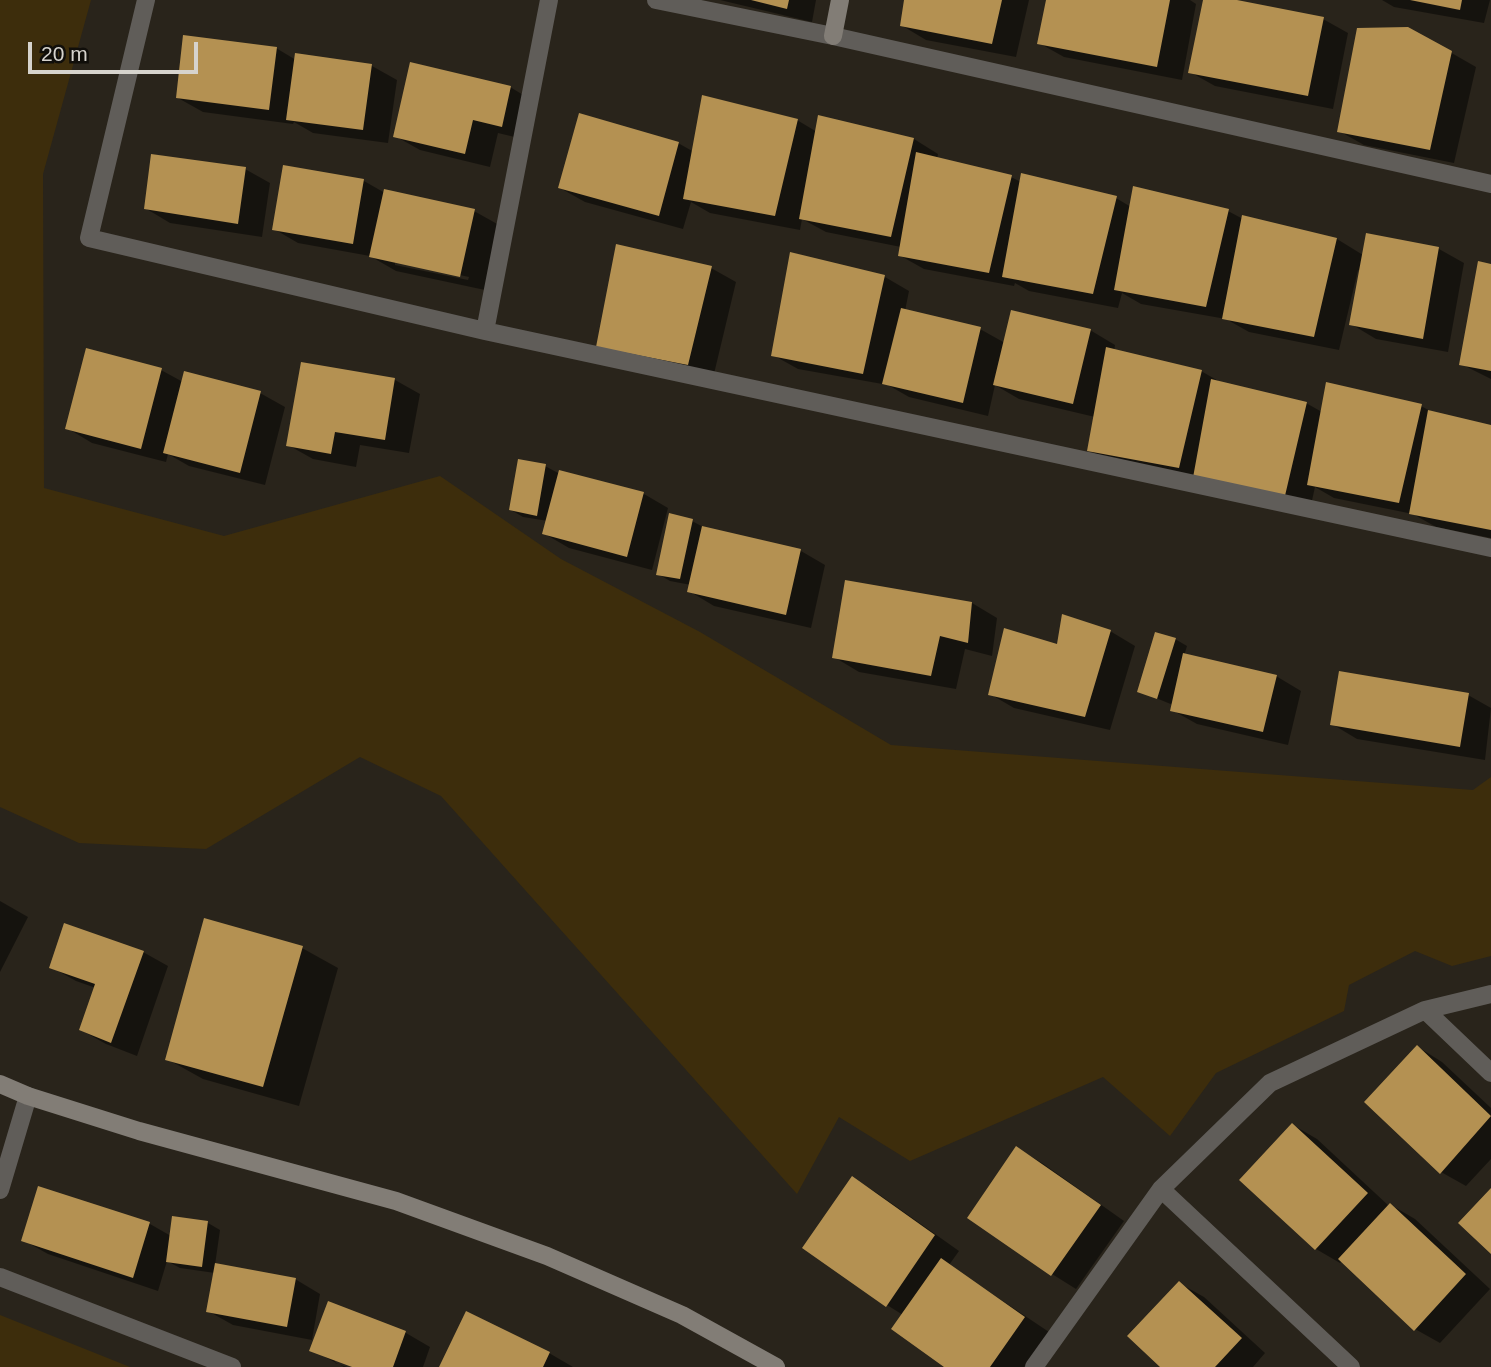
<!DOCTYPE html>
<style>
body{margin:0}
#map{position:relative;width:1491px;height:1367px;overflow:hidden;background:#29241b;font-family:Helvetica,sans-serif}
canvas{display:block}
.scale{position:absolute;left:28px;top:42px;width:170px;height:32px;box-sizing:border-box;border:4px solid #d6d3cd;border-top:0;padding-left:9px;font-size:21px;line-height:24px;white-space:nowrap;color:#d6d3cd;-webkit-text-stroke:5px #100e0a;paint-order:stroke}
</style>
<div id="map">
<canvas width="1491" height="1367"></canvas>
<div class="scale">20 m</div>
</div>
<script>
const ctx = document.querySelector('canvas').getContext('2d');
ctx.lineJoin = 'round';
function fillPath(path, color) { ctx.fillStyle = color; ctx.fill(path, 'evenodd'); }
const poly = rows => new Path2D(rows.map(r => 'M' + r).join(''));
function trace(path, color, width, dash) { ctx.strokeStyle = color; ctx.lineWidth = width; ctx.lineCap = dash ? 'butt' : 'round'; ctx.setLineDash(dash || []); ctx.stroke(path); }
fillPath(poly([
 [0,0,91,0,43,174,44,488,224,536,440,476,561,559,700,632,891,745,1473,790,1491,777,1491,956,1452,966,1415,951,1349,985,1344,1011,1216,1073,1170,1136,1103,1077,910,1161,839,1117,797,1194,441,796,360,757,206,849,79,843,0,807],
 [0,1315,130,1367,0,1367]
]), '#3d2d0c');
fillPath(poly([
 [720,0,816,0,812,22],
 [906,0,1029,0,1016,57,926,40,901,25],
 [1047,0,1190,0,1196,4,1182,80,1064,57,1039,43],
 [1204,0,1228,0,1323,19,1348,33,1333,109,1215,86,1190,72],
 [1382,0,1490,0,1484,23,1394,7],
 [1408,28,1476,67,1454,163,1364,145,1339,131],
 [276,48,296,60,372,66,397,80,388,143,313,133,294,122,293,124,203,112,178,98],
 [510,87,535,102,527,140,498,133,490,167,420,150,395,136],
 [797,120,817,132,914,139,938,154,937,159,1011,177,1021,182,1116,198,1131,207,1228,211,1243,219,1337,239,1363,255,1367,235,1439,249,1464,263,1448,352,1376,339,1351,324,1361,271,1358,270,1339,350,1249,332,1226,319,1141,304,1122,293,1118,308,1029,291,1015,283,1014,286,924,269,899,255,901,247,826,232,802,219,800,230,710,213,691,202,683,229,585,202,560,188,678,143,694,152],
 [245,169,270,183,262,237,170,223,145,208],
 [364,181,385,193,474,211,499,225,485,290,396,271,370,256,298,243,274,229],
 [395,261,469,277,468,280,395,265],
 [1491,266,1491,379,1461,364],
 [711,268,736,282,713,378,623,361],
 [885,277,909,291,905,311,980,329,1005,343,1090,330,1115,345,1114,351,1201,371,1222,383,1306,403,1322,412,1421,406,1434,413,1491,427,1491,538,1436,527,1413,514,1334,498,1315,487,1309,514,1113,464,1089,450,1095,417,1019,399,995,385,988,416,909,397,888,385,798,369,773,355],
 [303,364,395,380,420,394,409,453,360,445,356,467,313,459,288,445],
 [161,370,183,382,260,393,285,407,265,485,189,466,168,454,166,462,92,443,67,428],
 [545,466,560,474,561,472,644,494,668,508,652,570,569,548,545,534,548,521,523,517,511,510],
 [692,521,705,528,801,551,825,565,811,628,714,606,689,591,691,585,670,581,658,574],
 [972,603,997,618,992,656,965,649,956,689,859,672,834,657],
 [1110,631,1135,646,1110,730,1014,708,990,694],
 [1175,639,1187,646,1184,656,1276,676,1301,691,1288,745,1197,724,1172,710,1173,705,1139,691],
 [1468,695,1491,708,1485,760,1357,739,1332,724],
 [0,901,28,917,0,972],
 [302,948,338,968,299,1106,203,1079,167,1059],
 [143,952,168,966,137,1056,106,1044,81,1030,96,988,76,981,51,967],
 [1418,1047,1442,1062,1491,1108,1491,1159,1466,1186,1441,1172],
 [1293,1125,1317,1139,1389,1206,1391,1205,1415,1219,1490,1289,1440,1343,1415,1329,1342,1261,1340,1263,1316,1249],
 [1017,1148,1042,1163,1124,1221,1076,1289,1052,1274],
 [853,1178,877,1193,959,1251,949,1265,1049,1332,1024,1367,947,1367,903,1315,887,1305],
 [40,1188,150,1224,171,1236,208,1223,220,1230,215,1265,295,1279,320,1294,312,1340,233,1325,208,1311,215,1273,180,1268,167,1261,158,1291,48,1254,23,1240],
 [1179,1283,1204,1297,1265,1353,1253,1367,1162,1367],
 [329,1303,406,1333,430,1347,423,1367,356,1367,335,1359,335,1363,347,1367,344,1367,312,1350],
 [549,1353,573,1367,441,1367]
]), '#0007');
fillPath(poly([
 [751,0,789,0,787,9],
 [904,0,1002,0,992,44,900,26],
 [1046,0,1170,0,1157,67,1037,44],
 [1203,0,1237,0,1324,17,1308,96,1188,73],
 [1410,0,1462,0,1460,10],
 [1408,27,1452,51,1430,150,1337,132,1357,28],
 [183,35,277,47,269,110,176,98],
 [295,53,372,64,363,130,286,120],
 [410,62,511,86,502,127,473,120,465,154,393,137],
 [702,95,798,119,775,216,683,199],
 [579,113,679,142,659,216,558,188],
 [818,115,914,138,891,237,799,219],
 [916,152,1012,175,989,273,898,256],
 [151,154,246,167,238,224,144,209],
 [283,165,364,179,353,244,272,230],
 [1021,173,1117,196,1093,294,1002,277],
 [1133,186,1229,209,1206,307,1114,290],
 [384,189,475,209,460,277,369,257],
 [1242,215,1337,238,1314,337,1222,319],
 [1366,233,1439,247,1423,339,1349,325],
 [616,244,712,266,688,365,596,347],
 [790,252,885,275,863,374,771,356],
 [1478,261,1491,264,1491,371,1459,365],
 [901,308,981,327,963,403,882,384],
 [1011,310,1091,329,1073,404,993,385],
 [1106,347,1202,370,1179,468,1087,451],
 [86,348,162,368,141,449,65,429],
 [301,362,395,378,385,440,335,432,331,454,286,446],
 [184,371,261,391,240,473,163,453],
 [1211,379,1307,402,1284,500,1192,483],
 [1326,382,1422,404,1399,503,1307,485],
 [1428,410,1491,425,1491,530,1409,514],
 [518,459,546,464,537,516,509,510],
 [559,470,644,492,627,557,542,534],
 [669,513,693,519,680,579,656,575],
 [702,526,801,549,786,615,687,592],
 [845,580,972,602,968,643,940,636,931,676,832,658],
 [1062,614,1111,630,1085,717,988,695,1004,628,1057,644],
 [1155,632,1176,638,1157,699,1137,692],
 [1183,653,1277,675,1263,732,1170,711],
 [1339,671,1469,693,1460,747,1330,725],
 [204,918,303,946,263,1087,165,1060],
 [64,923,144,951,111,1043,79,1030,95,984,49,968],
 [1417,1045,1491,1116,1440,1174,1364,1102],
 [1292,1123,1368,1193,1315,1250,1239,1180],
 [1016,1146,1101,1205,1051,1276,967,1218],
 [852,1176,935,1235,886,1307,802,1248],
 [38,1186,150,1222,133,1278,21,1241],
 [1491,1188,1491,1254,1458,1223],
 [1390,1203,1466,1274,1414,1331,1338,1259],
 [172,1216,208,1221,202,1267,166,1262],
 [941,1258,1025,1317,990,1367,944,1367,891,1329],
 [215,1263,296,1278,287,1327,206,1312],
 [1179,1281,1242,1338,1215,1367,1160,1367,1127,1336],
 [328,1301,406,1331,393,1367,352,1367,309,1351],
 [466,1311,550,1352,543,1367,439,1367]
]), '#b49152');
trace(poly([
 [146,0,89,238,485,331,1491,548],
 [656,0,833,36,1491,184],
 [485,331,549,0],
 [1425,1010,1491,1073],
 [1161,1189,1351,1367],
 [0,1190,28,1096],
 [0,1277,232,1367],
 [1034,1367,1161,1189,1270,1083,1425,1010,1491,994]
]), '#605d59', 18);
trace(poly([
 [833,36,840,0],
 [0,1084,28,1096,139,1131,396,1201,547,1256,682,1315,776,1367]
]), '#827d76', 18);
</script>
